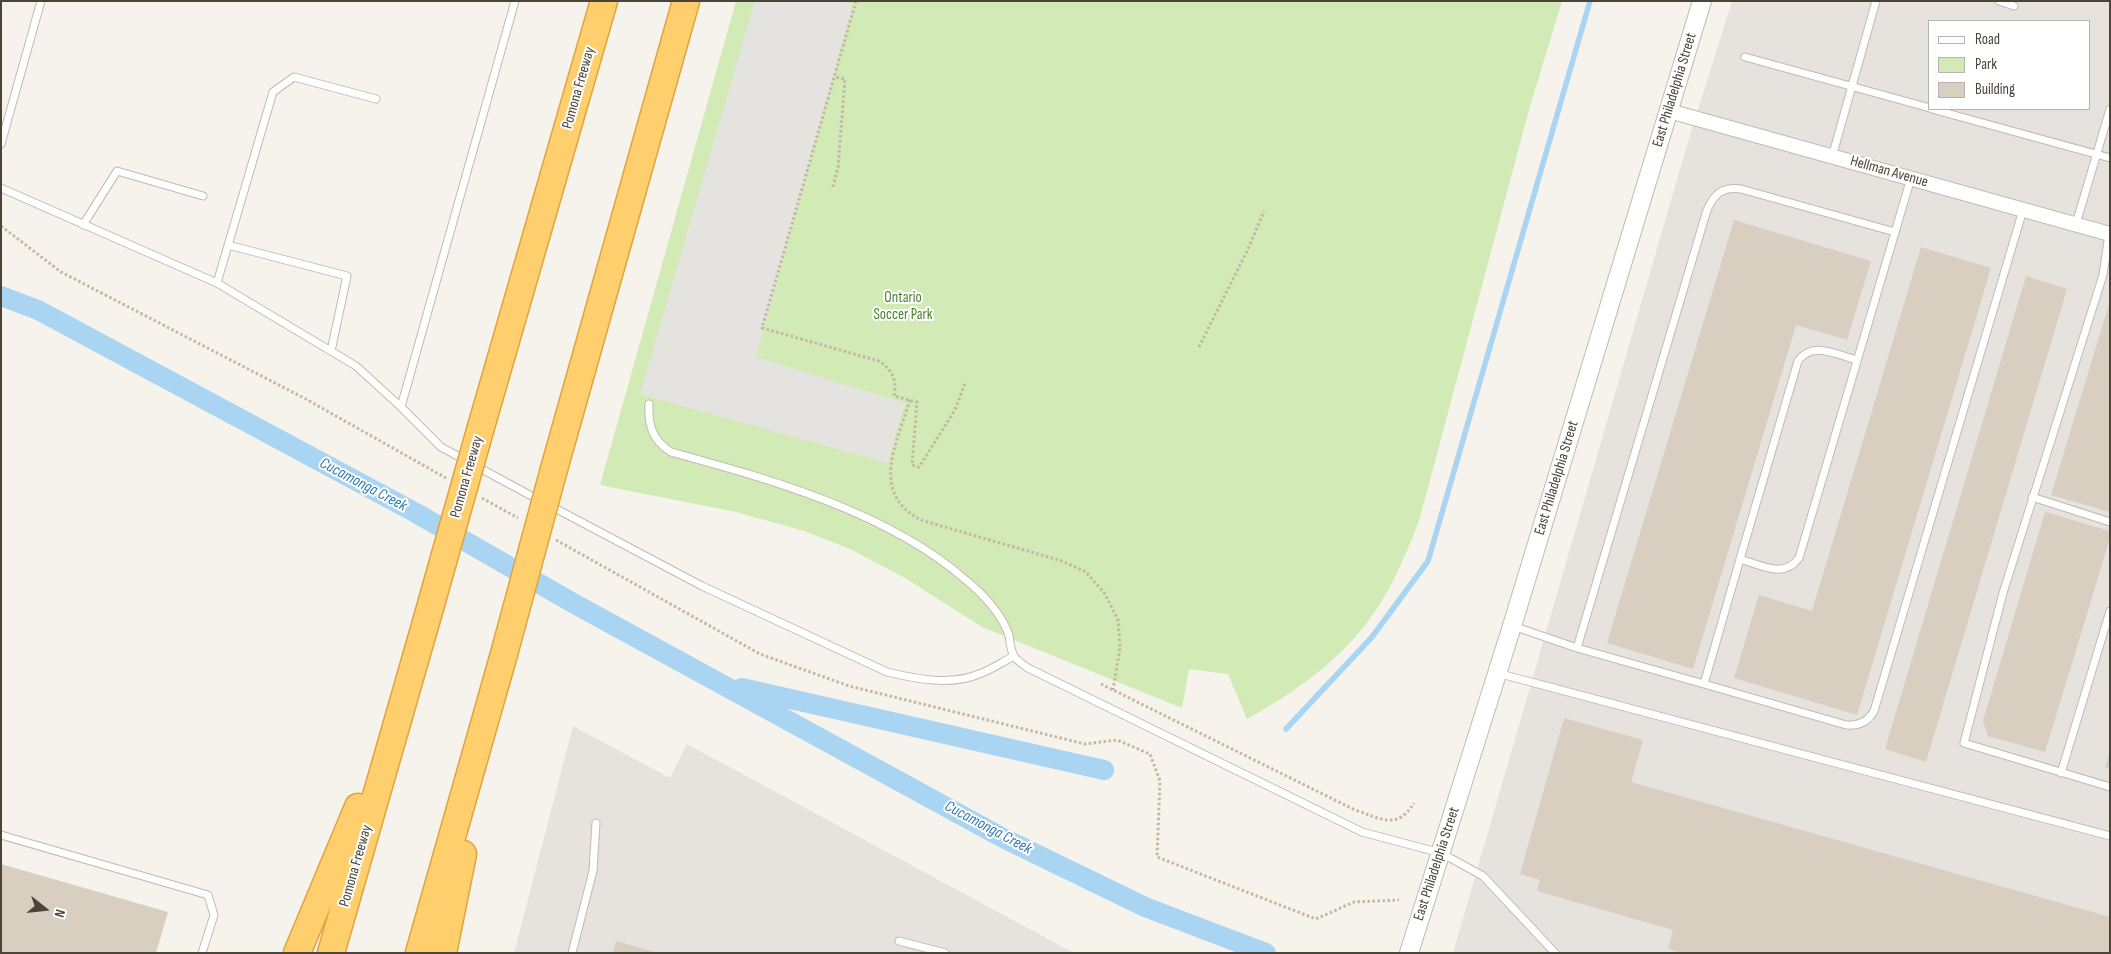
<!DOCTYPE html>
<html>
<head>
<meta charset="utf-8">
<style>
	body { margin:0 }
	#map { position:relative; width:2111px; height:954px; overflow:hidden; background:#f6f3ec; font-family:"Sofia Sans Condensed",sans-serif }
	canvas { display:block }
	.frame { position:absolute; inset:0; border:2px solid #4b4439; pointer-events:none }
	.legend { position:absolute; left:1928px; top:20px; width:162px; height:90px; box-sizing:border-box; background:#fff; border:1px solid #b7b4b0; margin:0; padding:6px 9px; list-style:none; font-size:15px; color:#4b4439 }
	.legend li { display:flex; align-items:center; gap:10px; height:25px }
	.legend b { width:25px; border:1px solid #b7b4b0 }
	.north { position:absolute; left:20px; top:884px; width:50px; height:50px; -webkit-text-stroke:4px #fff; paint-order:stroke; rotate:106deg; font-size:14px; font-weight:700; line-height:20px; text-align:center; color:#4b4439 }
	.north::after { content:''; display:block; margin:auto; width:18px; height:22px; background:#4b4439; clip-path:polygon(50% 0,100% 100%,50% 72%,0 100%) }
</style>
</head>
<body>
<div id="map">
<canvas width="2111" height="954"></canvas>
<div class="frame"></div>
<ul class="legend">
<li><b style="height:6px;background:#fff"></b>Road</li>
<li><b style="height:14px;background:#d2eab5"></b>Park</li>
<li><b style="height:14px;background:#d8cfc1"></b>Building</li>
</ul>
<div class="north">N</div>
</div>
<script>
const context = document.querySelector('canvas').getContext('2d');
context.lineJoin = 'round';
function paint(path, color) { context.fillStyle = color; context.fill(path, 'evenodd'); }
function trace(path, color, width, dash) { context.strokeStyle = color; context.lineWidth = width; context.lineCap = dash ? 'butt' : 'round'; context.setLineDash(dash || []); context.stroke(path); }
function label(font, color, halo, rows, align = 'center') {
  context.font = font + ' "Sofia Sans Condensed",sans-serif'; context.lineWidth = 4; context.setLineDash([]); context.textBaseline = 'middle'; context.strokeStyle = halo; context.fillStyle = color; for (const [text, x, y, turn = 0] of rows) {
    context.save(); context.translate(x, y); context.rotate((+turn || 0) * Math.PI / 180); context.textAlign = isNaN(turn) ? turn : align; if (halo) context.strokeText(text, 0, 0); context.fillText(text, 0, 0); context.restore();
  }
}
paint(new Path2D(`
	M1732 1H2110V953H1453L1687 145ZM1930 21H2090V109H1930Z
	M573 726 670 778 687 744 1074 953H514Z`), '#e6e2dd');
paint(new Path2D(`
	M736 1H1562L1529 110 1419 521C1407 551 1395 582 1376 610 1344 658 1297 691 1247 719L1228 674 1189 669 1182 708 982 627 905 578 850 549 804 531 736 512 600 485Z`), '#d2eab5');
paint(new Path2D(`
	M755 1H844L853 5 756 357 905 403 888 463 640 394Z`), '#e5e3e0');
trace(new Path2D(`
	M1286 729 1372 637 1428 561 1590 1`), '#a9d4f2', 5.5);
trace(new Path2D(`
	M1 296 38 310 416 513 573 603 1003 838 1145 907 1266 953
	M742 688 1104 770`), '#a9d4f2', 20);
paint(new Path2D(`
	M1734 220 1871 261 1847 340 1796 325 1693 669 1607 643Z
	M1921 247 1991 268 1857 715 1734 678 1759 595 1812 611Z
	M2026 276 2067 289 1926 762 1885 749Z
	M2110 301V512L2051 495Z
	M2045 512 2110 531V538L2045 752 1988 736 1983 721Z
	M1564 718 1643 740 1631 782 2110 917V953H1682L1668 949 1673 930 1537 891 1540 880 1520 874Z
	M2110 752V768L2105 767Z
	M1 864 168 912 156 953H1Z
	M616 941 655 952V953H613Z`), '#d8cfc1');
const service = new Path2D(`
	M1999 1 2014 6
	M1745 57 1930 108
	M376 99 294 77 273 92 217 283 356 366 401 407
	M1932 109 2110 158
	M1 144 41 1
	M1832 157 1876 1
	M1 188 217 283
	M2076 224 2110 109
	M83 225 117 171 203 196
	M2109 234 2103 275 2003 593 1964 743 2110 787
	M228 245 347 276 331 351
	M649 404C648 425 652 440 671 452 769 479 889 512 967 581 984 595 998 610 1007 630 1011 638 1009 648 1014 656 1016 660 1024 665 1028 668L1362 832 1441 853 1483 876 1555 953
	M467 461 441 447 401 407 515 1
	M476 466 539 500
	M2032 497 2110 522
	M549 505 702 586 887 672C916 679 951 686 979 674 991 670 1002 662 1014 656
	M1740 559 1798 361C1813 340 1836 355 1857 360
	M1513 626 1577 648 1704 684 1740 559C1760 565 1784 579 1799 558L1911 178
	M1577 648 1707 210C1714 194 1723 186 1741 189L1895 232
	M1497 673 2110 836
	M1704 684 1846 725C1859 726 1868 722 1874 711L2023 210
	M2061 773 2110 611
	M1 835 208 895 214 915 202 953
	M899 941 945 953
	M572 953 593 871 596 823`);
const minor = new Path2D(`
	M1669 111 2110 234`);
const tertiary = new Path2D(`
	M1409 953 1512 626 1702 1`);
const motorway = new Path2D(`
	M481 427 604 1
	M554 469 686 1
	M297 953 358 807
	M331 953 428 615
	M419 953 504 654
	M443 953 463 854`);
trace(service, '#c2bbae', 9);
trace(minor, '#c2bbae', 16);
trace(tertiary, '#c2bbae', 20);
trace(motorway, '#e0a43c', 29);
trace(new Path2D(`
	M856 1 762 328 879 361C893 370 897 381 894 396L917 402 912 465 919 467 955 410 965 383
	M833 187 838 167 845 79 835 77
	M1 226 61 272 304 398 446 478
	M1199 347 1249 247 1264 211
	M910 400C897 443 869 493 921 520L1062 561 1086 572 1105 594 1118 620 1120 648 1113 690
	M482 498 518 518
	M556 540 760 654 849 686 1085 744 1117 740 1150 754 1160 781 1157 857 1316 919 1354 902 1399 900
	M1101 684 1355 810C1380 818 1397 831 1414 803`), '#c4b79f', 3, [2.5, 2.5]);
trace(service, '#fff', 7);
trace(minor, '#fff', 14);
trace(tertiary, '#fff', 18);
trace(motorway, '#ffcf6e', 26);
const motorwayBridge = new Path2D(`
	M428 615 481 427
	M504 654 554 469`);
trace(motorwayBridge, '#e0a43c', 29, []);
trace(motorwayBridge, '#ffcf6e', 26);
label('15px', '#4b4439', '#fff', [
	["Pomona Freeway",579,88,-74],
	["East Philadelphia Street",1675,90,-73],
	["Hellman Avenue",1889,172,16],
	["Pomona Freeway",467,477,-74],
	["East Philadelphia Street",1557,478,-73],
	["East Philadelphia Street",1437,864,-72],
	["Pomona Freeway",356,866,-74]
]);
label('15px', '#4a7f2a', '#fff', [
	["Ontario",903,298],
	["Soccer Park",903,315]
]);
label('italic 16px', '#2e7ab2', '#fff', [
	["Cucamonga Creek",363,485,28],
	["Cucamonga Creek",988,828,28]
]);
</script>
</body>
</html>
